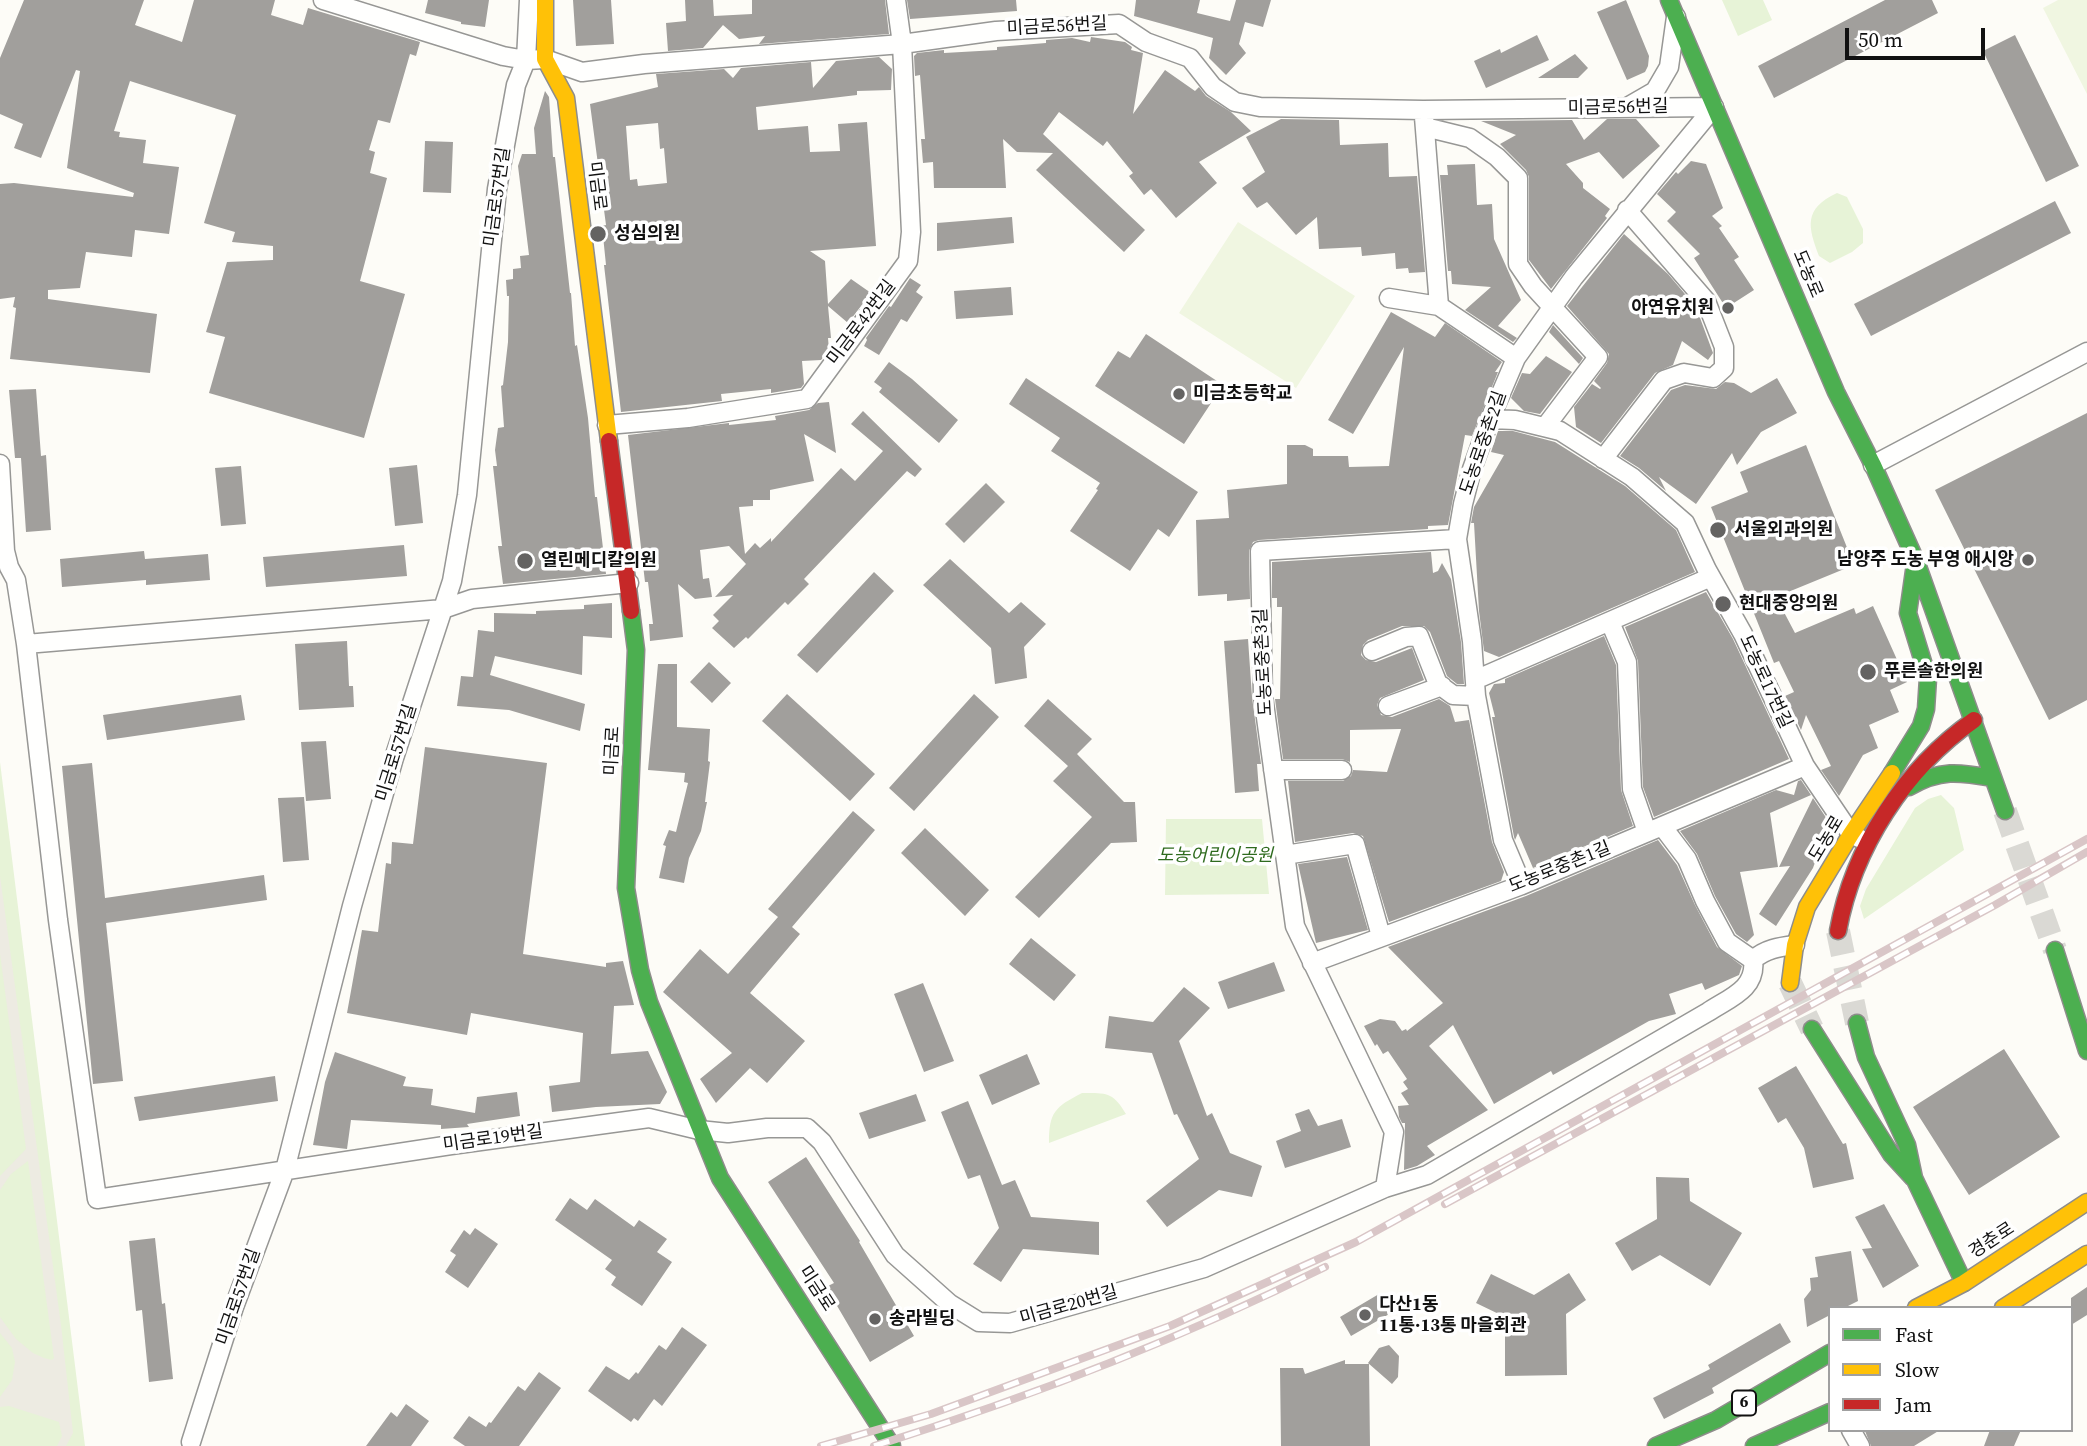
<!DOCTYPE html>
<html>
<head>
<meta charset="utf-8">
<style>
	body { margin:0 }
	#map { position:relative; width:2087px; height:1446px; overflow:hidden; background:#fdfcf7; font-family:"Source Serif 4",serif }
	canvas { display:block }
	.legend { position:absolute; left:1828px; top:1306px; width:245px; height:126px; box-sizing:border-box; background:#fff; border:2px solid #a0a0a0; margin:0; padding:9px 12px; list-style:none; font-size:21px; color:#111 }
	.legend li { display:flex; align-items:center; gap:14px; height:35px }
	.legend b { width:35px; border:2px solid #a0a0a0 }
	.scale { position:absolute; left:1845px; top:28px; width:140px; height:32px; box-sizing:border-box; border:4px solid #111; border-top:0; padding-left:9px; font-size:21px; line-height:24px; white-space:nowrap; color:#111; -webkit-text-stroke:5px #fff; paint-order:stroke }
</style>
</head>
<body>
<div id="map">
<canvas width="2087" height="1446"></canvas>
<ul class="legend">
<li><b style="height:9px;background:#4caf50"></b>Fast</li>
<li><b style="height:9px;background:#ffc107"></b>Slow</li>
<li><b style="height:9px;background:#c62828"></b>Jam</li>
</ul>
<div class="scale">50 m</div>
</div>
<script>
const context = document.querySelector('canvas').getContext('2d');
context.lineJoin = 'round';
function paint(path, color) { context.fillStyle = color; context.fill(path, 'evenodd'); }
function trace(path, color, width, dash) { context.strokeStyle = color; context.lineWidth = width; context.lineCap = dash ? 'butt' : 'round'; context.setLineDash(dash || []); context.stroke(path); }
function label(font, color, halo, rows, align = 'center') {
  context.font = font + ' "Source Serif 4","Noto Sans KR",serif'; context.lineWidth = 7; context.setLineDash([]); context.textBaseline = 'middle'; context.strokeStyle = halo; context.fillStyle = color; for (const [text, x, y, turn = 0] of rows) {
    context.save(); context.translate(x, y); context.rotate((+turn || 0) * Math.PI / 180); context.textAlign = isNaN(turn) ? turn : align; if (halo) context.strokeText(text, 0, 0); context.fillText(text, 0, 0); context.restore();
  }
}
paint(new Path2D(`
	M1722 0H1763L1772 20 1738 36Z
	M1837 193 1847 197 1863 229V243L1852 252 1830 263 1819 256C1808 227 1803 209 1837 193Z
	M0 762 85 1446H0Z
	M1941 795 1954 808 1964 850 1864 919 1860 906 1866 889 1915 808 1928 799Z
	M1166 819H1262L1269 894 1165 895Z
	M1082 1093C1107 1093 1113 1092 1126 1114L1049 1143C1049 1112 1055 1107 1082 1093Z`), '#e7f3d7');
paint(new Path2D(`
	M2058 0H2087V94L2043 8Z
	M1238 222 1355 296 1296 388 1179 313Z`), '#f0f6e1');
paint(new Path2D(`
	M0 876 61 1325 73 1433 66 1446H57L62 1436 59 1422 9 1406 0 1407V1397L12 1380 15 1362 12 1348 0 1333V1317L16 1339 33 1353 44 1358 52 1360 54 1358 28 1161 11 1174 0 1190V1176L26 1149 0 954Z`), '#edebe2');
paint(new Path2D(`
	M24 0H144L135 25 182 42 194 0H275L271 15 303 25 308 8 420 42 416 56 410 54 390 123 378 120 369 150 375 152 370 173 387 178 360 281 405 294 364 438 209 393 225 337 206 332 227 262 273 260V246L232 242 235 232 204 223 236 115 130 81 114 131 120 132 119 137 146 140 143 163 179 167 169 234 135 230 132 257 86 252 80 288 48 290V299L157 314 150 373 10 359 16 308 13 307 15 297 0 299V184L14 183 133 197 134 193 67 168 80 71 76 70 41 158 14 148 23 124 0 114V58Z
	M428 0H489L485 27 461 24V22L425 13Z
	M573 0H611L614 44 576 46Z
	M685 0H713L714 16 752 14V0H885L889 34 759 44 765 36 739 39 723 25 703 48 668 51 666 23 686 21Z
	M907 0H1016L1017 11 910 19Z
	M1136 0H1200L1197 13 1230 21 1236 0H1271L1263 27 1245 22 1239 44 1246 53 1226 75 1209 58 1213 38 1134 16Z
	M1626 0 1649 56 1648 66 1645 72 1627 80 1597 12Z
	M1885 0H1932L1938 13 1774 98 1758 66Z
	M1537 35 1549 60 1486 88 1474 61 1500 49 1501 53Z
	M2015 35 2079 166 2046 182 1983 51Z
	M1091 37 1125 42 1132 47 1131 50 1143 53 1133 114 1165 70 1195 91 1199 87 1206 96 1231 112 1251 131 1199 162 1217 183 1176 218 1151 189 1144 195 1129 176 1133 173 1107 141 1103 146 1059 112 1043 134 1145 230 1124 252 1036 170 1053 153 1017 152 1003 139 1006 188H934L933 162 923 163 921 139H925L920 75 915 76 914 56 917 53 944 50V53L997 50V47L1046 43V40L1072 38 1090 42Z
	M1575 54 1588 68 1578 78H1538Z
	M879 57 892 69 891 90 857 91V95L756 107 758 130 808 126 810 152 840 151 838 124 867 122 876 246 810 251 825 261 828 304 851 279 871 293 848 323 828 306 831 338H828L829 350 821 360 802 361 804 384 801 388 771 393V389L721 394 722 401 621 412 604 265H606L602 226 606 225 590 104 658 87 656 74 724 69 733 78 741 68 811 62 813 88 836 61ZM658 123 660 149 664 148 667 183 638 186 637 179 630 180 626 126Z
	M545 91 549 97 553 157H555L570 293H571L575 346 577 345 588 418 595 497H597L606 574 503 584 498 546H502L493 466H497L495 450 498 428 504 427 501 386 503 385 508 342 509 296H507L506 280 513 279V269L521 268 520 256 529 255 518 166 522 154H536L534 128Z
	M1281 119 1339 120 1340 145 1388 143 1389 177 1417 176 1425 272 1409 273 1408 268 1396 269 1395 253 1362 256 1361 247 1319 249 1317 217 1296 235 1267 202 1257 208 1242 188 1265 172 1246 137Z
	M1607 119H1636L1660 146 1623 179 1599 152 1566 164 1583 183V188L1610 209 1605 216 1607 218 1551 289 1529 260V177L1526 170 1500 144 1516 135 1481 121 1572 120 1584 140Z
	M425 141 453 142 451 193 423 192Z
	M1691 161 1706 164 1723 208 1712 216 1722 226 1719 228 1739 257 1734 260 1754 290 1726 308 1694 258 1700 254 1667 221 1676 212 1657 194 1676 172 1678 174Z
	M1475 164 1477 205 1492 204 1494 239 1521 300 1498 326 1517 338 1513 342 1465 310 1491 287 1452 284 1451 271H1448L1440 175H1448L1447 165Z
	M2055 201 2071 233 1871 336 1854 304Z
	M1012 217 1014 243 937 251V223Z
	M1624 234 1668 274 1696 307 1713 353 1708 360 1682 341 1673 365 1655 373 1601 443 1576 427 1574 407 1592 384 1600 389 1601 388 1594 381 1607 363 1609 354 1567 306Z
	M910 278 921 285 916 292 923 297 907 322 901 319 879 355 864 346 867 340 866 338 889 306 891 307Z
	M1011 287 1013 315 956 319 954 291Z
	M1391 312 1435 337 1445 323 1502 362 1495 372H1498L1472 436 1465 435 1448 525 1428 526V529L1259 540 1253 542 1249 551 1250 599 1227 601V594L1198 596 1196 520 1229 518 1227 490 1287 484V445H1305L1313 449V456H1348L1349 467 1389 466 1404 347 1353 434 1328 420Z
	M1553 325 1583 358 1579 364 1549 332Z
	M1146 334 1223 385 1184 444 1095 386 1118 351 1130 358Z
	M1546 356 1572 372 1540 414 1524 411 1511 398 1522 373 1530 374Z
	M889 362 912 379 958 420 939 443 879 392 882 388 874 382Z
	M1026 378 1198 492 1169 537 1158 529 1130 571 1070 531 1098 490 1096 489 1100 483 1051 451 1060 438 1009 404Z
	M1777 378 1797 413 1761 432 1737 465 1732 453 1696 504 1659 477 1666 491 1639 468 1620 456 1671 390 1685 385 1716 389 1725 382 1734 383 1751 393Z
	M36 389 41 456 46 455 51 530 26 532 21 458H15L9 390Z
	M829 402 836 453 804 434 814 481 770 490V500H753V506L739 507 745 554 755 543 760 548 771 538V542L841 468 855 481 883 451 851 424 863 411 922 469 915 477 907 471 804 579 809 584 788 605 785 602 748 639 746 637 734 648 712 628 719 621 713 615 733 595 715 597 746 564 729 546 700 550 703 579 709 578 712 597 695 599 678 584 683 637 650 641 649 624H653L648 582H645L628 435 729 423V425L776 420 775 416 809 410 818 403Z
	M2087 413V700L2049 720 1935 490Z
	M1498 431H1513L1555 442 1625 486 1676 530 1695 572 1499 657 1484 651 1479 611 1474 523H1471L1474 507 1504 455 1491 452Z
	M1806 445 1854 565 1776 597 1795 633 1854 608 1856 614 1873 606 1907 682 1890 690 1899 712 1869 725 1878 748 1863 755 1839 796 1821 770 1831 766 1806 715 1801 730 1785 696 1794 692 1779 661 1774 663 1711 507 1748 492 1740 472Z
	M417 465 423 523 395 526 389 468Z
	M241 466 246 524 221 526 215 468Z
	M986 483 1005 502 964 543 945 524Z
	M404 545 407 576 266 587 263 557Z
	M144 551 145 559 208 554 210 580 146 585V580L62 587 60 559Z
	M1431 552 1433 573 1438 571 1442 563 1451 579 1461 642 1464 684H1457L1447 676 1430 632 1424 626H1402L1368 640 1363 645 1361 655 1366 660 1376 662 1412 648 1424 680 1380 698 1377 705 1381 715 1392 717 1439 699 1450 706 1455 722 1469 720 1492 842 1504 872 1501 881 1389 922 1363 836 1353 833 1295 842 1288 781H1343L1351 776 1353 770 1387 772 1401 729 1350 730V762L1342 759H1283L1275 699H1280L1282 607H1277V598H1272V562Z
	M950 559 1009 613 1021 602 1046 624 1024 647 1027 678 995 684 991 648 923 585Z
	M874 572 894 591 817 673 797 655Z
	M1706 592 1733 639 1789 759 1654 817 1643 787 1638 661 1625 627Z
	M612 603V638L583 636 582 675 495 656 490 675 585 704 580 731 509 710 457 706 461 676 473 677 478 630 494 632V613L536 614V611L584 609V605Z
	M1604 636 1616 665 1621 790 1633 826 1533 868 1518 833 1515 840 1514 837 1492 717H1495L1489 693 1494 684 1505 683V679Z
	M1248 639 1252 697 1261 764H1257L1259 791 1235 793 1224 641Z
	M347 641 349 686H353L354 707 299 710 295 644Z
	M709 662 731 683 712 703 690 682Z
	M658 664H677V727L710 729 708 761 710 762 705 802H707L701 831 689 858 684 883 659 878 666 846 663 845 669 830 676 832 688 783 684 782 685 773 648 770Z
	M787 694 875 774 850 801 762 721Z
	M974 694 999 717 914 811 889 788Z
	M241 695 245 720 107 740 103 715Z
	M1048 699 1092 739 1077 754 1124 802H1135L1137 842 1111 843 1039 918 1015 897 1092 817 1053 781 1068 766 1024 726Z
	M326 741 331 799 306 801 301 742Z
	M425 747 547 763 523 954 606 967V963L623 961 634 1005 614 1006 611 1054 648 1051 667 1092 660 1104 596 1107 552 1112 549 1086 580 1082 583 1033 471 1013 467 1035 347 1013 362 930 378 932 386 863 391 864 392 842 413 844Z
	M92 763 105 898 264 875 267 900 106 923 123 1081 93 1084 62 766Z
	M1801 780 1811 795 1770 813 1778 867 1740 872 1754 935 1747 942 1736 934 1715 896 1697 854 1680 831 1776 790 1794 795 1798 781Z
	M304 797 309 860 283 862 278 798Z
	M1813 798 1827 819 1822 827 1827 829 1813 868 1776 926 1759 914 1790 866 1779 867Z
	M853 811 875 830 792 927 800 934 750 993 805 1041 767 1083 750 1068 716 1103 700 1079 732 1053 663 992 700 949 728 974 778 917 768 909Z
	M925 828 989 890 965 916 901 853Z
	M1658 840 1677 865 1695 905 1717 947 1742 966 1739 975 1705 990 1702 983 1669 994 1676 1014 1649 1021 1553 1075 1551 1071 1494 1104 1453 1025 1429 1046 1488 1110 1427 1146 1435 1155 1417 1166 1404 1170 1405 1123H1402L1399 1117 1398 1106 1409 1105 1401 1093 1408 1089 1403 1082 1407 1079 1388 1051 1383 1054 1377 1044 1375 1046 1364 1026 1380 1019 1395 1021 1402 1031 1406 1029 1407 1031 1443 1003 1388 947 1526 896Z
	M1347 857 1368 930 1316 943 1298 864Z
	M1031 938 1076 975 1054 1001 1009 964Z
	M1274 962 1285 991 1228 1009 1218 982Z
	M923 983 954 1061 924 1072 894 994Z
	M1184 987 1210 1008 1179 1041 1207 1116 1212 1113 1230 1153 1262 1166 1252 1197 1219 1190 1167 1227 1146 1201 1199 1159 1177 1114 1174 1115 1152 1053 1105 1048 1109 1016 1153 1022Z
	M2004 1049 2060 1137 1969 1195 1913 1107Z
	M335 1052 406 1077 403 1086 433 1089 431 1105 475 1113 477 1097 517 1092 520 1116 467 1124 469 1127 441 1129V1125L351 1120 347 1149 313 1145 325 1082Z
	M1027 1054 1040 1084 992 1105 979 1075Z
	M1796 1066 1843 1144 1846 1143 1854 1179 1813 1188 1804 1148 1786 1118 1778 1123 1758 1088Z
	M275 1076 278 1101 139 1121 134 1097Z
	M916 1094 926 1121 869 1139 859 1113Z
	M968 1101 1002 1185 1015 1180 1031 1217 1099 1222V1255L1023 1249 1001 1282 973 1264 999 1228 980 1175 968 1179 941 1112Z
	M1309 1109 1318 1126 1342 1119 1351 1147 1285 1168 1276 1141 1301 1131 1295 1114Z
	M806 1157 860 1241 859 1242 914 1336 870 1362 826 1287 834 1283 768 1182Z
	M1656 1177 1689 1178 1690 1201 1742 1233 1710 1286 1660 1255 1632 1271 1615 1243 1657 1219Z
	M570 1198 587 1210 595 1199 634 1227 639 1220 667 1239 657 1252 672 1262 642 1306 611 1285 616 1277 605 1269 612 1260 555 1220Z
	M1884 1204 1919 1266 1883 1288 1862 1249 1872 1248 1855 1217Z
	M475 1228 498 1244 468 1288 445 1272 456 1255 450 1251 464 1230 470 1235Z
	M155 1238 162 1304 165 1303 173 1379 149 1382 142 1310 136 1311 129 1241Z
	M1851 1251 1858 1301 1844 1308H1830V1315L1807 1327 1804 1299 1811 1290 1810 1278 1818 1277 1815 1257Z
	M1569 1273 1586 1300 1566 1314 1567 1375 1505 1376V1317L1476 1303 1491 1274 1534 1295Z
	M2087 1287V1315L2071 1325V1298Z
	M1379 1294 1391 1313 1351 1336 1340 1317Z
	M1780 1323 1791 1342 1712 1388 1714 1393 1664 1419 1653 1398 1710 1369 1708 1365Z
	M682 1327 707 1345 662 1406 654 1399 638 1421 634 1418 631 1422 588 1391 606 1366 629 1380 636 1372 638 1374 659 1345 666 1350Z
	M1389 1345 1399 1356 1398 1377 1392 1384 1368 1363 1379 1348Z
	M1345 1360V1364H1369L1370 1446H1281L1280 1368H1303L1305 1374Z
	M539 1372 561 1388 519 1446H465L453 1438 469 1416 486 1427 489 1422 491 1423 518 1386 525 1391Z
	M406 1404 429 1421 411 1446H366L391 1412 397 1417Z
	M1867 1430H1940L1914 1446H1871L1865 1431Z
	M1990 1430H2021L2014 1446H1984Z`), '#a19f9c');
trace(new Path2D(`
	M2005 811 2055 950
	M1838 931 1857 1023
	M1790 983 1812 1029`), '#dad9d4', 24, [24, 12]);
const street = new Path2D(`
	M323 0 503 56 526 60 545 59 582 72 644 64 902 44 996 31 1119 24 1146 42 1190 58 1213 87 1235 102 1260 107 1423 110 1714 107
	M1629 106 1655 91 1669 67 1676 17
	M1424 117 1439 306
	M1425 127 1470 138 1497 157 1518 178V264L1533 286 1598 357 1545 427
	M1389 298 1439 306 1516 358
	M1490 419 1515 420 1560 431 1632 477 1685 523 1707 570 1743 634 1805 766 1851 834 1859 838
	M607 425 688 418 807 399 908 261 911 232 902 44 896 0
	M1603 459 1664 380 1684 373 1713 378 1724 368V347L1706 301 1627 210
	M0 464 5 551 9 567 16 580 26 644
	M1873 465 2087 352
	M629 583 472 599 443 609 26 644 58 920 97 1199 451 1145 649 1118 699 1130 728 1133 767 1128H807L822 1142 895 1255 950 1304 979 1322 1010 1323 1204 1268 1385 1188 1427 1175 1708 1012C1729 998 1757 989 1753 960L1727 942 1705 901 1687 859 1662 826
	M1610 622 1627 662 1632 789 1647 832
	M1372 651 1406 637 1419 636 1438 684 1453 695 1476 696
	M1475 680 1711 577
	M1388 706 1442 686
	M1273 770H1342
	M1285 855 1355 844 1381 936
	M1522 885 1503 840 1476 696 1472 641 1457 539 1463 504 1472 469 1490 419 1516 358 1574 277 1714 107
	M1753 960C1765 949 1779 947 1795 945
	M1312 963 1522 885 1805 766
	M1385 1188 1394 1132 1295 926 1263 696 1260 551 1457 539
	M1851 1430 1860 1446
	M191 1442 234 1307 285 1170 352 906 394 758 452 581 467 495 497 189 516 85 526 60 529 0`);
const fast = new Path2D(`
	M1669 0 1836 392 1873 465 1916 561 2005 811
	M631 611 636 650 626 888 640 970 649 1002 720 1178 892 1446
	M1892 773 1921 726 1926 709 1928 678 1908 613 1915 564
	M1909 787C1940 769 1959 772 1993 778
	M2055 950 2087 1051
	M1857 1023 1866 1057 1907 1145 1914 1178 1964 1283
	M1812 1029 1891 1154 1913 1178
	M1656 1446 1716 1420 1830 1353
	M1754 1446 1830 1412`);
const slow = new Path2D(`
	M545 0V59L566 98 609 441
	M1790 983 1795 945 1807 907 1851 834 1892 773
	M1916 1308 1964 1283 2087 1202
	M2003 1308 2087 1254`);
const jam = new Path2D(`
	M609 441 631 611
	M1838 931C1853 848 1905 768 1974 720`);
trace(street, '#979795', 21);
trace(fast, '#8e8d8b', 19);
trace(slow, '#8e8d8b', 19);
trace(jam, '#8e8d8b', 19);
trace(street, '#fffffe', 18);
trace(fast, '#4caf50', 16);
trace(slow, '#ffc107', 16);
trace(jam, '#c62828', 16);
const rail = new Path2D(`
	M1445 1204 1995 905 2087 852
	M821 1446 931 1414 1170 1326 1356 1242 2087 839
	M874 1446C1028 1398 1180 1339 1325 1267`);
trace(rail, '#d9c6c7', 8);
trace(rail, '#fff', 5, [16]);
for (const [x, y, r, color] of [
	[598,234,9,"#646362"],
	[1728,308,7,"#646362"],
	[1179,394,7,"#646362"],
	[1718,530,9,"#646362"],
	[2028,560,7,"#646362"],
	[525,561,9,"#646362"],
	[1723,604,9,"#646362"],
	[1868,672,9,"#646362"],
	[1365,1315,7,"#646362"],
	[875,1319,7,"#646362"]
]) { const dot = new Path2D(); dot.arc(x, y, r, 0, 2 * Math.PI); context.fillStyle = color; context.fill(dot); trace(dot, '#fff', 2.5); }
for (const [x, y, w] of [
	[1744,1403,24]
]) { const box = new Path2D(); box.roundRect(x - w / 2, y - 12.5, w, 25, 5); context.fillStyle = '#fff'; context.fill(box); trace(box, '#111', 2); }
label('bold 16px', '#111', null, [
	["6",1744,1403]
]);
label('18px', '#111', '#fff', [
	["미금로56번길",1057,27,-3],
	["미금로56번길",1618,108,-1],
	["미금로",596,186,83],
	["미금로57번길",498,197,-82],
	["도농로",1807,274,67],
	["미금로42번길",862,323,-53],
	["도농로중촌2길",1484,443,-71],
	["도농로중촌3길",1264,662,-93],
	["도농로17번길",1765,682,65],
	["미금로",613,751,-87],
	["미금로57번길",397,753,-73],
	["도농로",1827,839,-59],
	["도농로중촌1길",1560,868,-22],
	["미금로19번길",493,1139,-8],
	["경춘로",1992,1241,-33],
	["미금로",816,1289,57],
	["미금로57번길",239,1297,-71],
	["미금로20번길",1069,1306,-16]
]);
label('bold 18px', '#111', '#fff', [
	["성심의원",614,234],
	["아연유치원",1714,308,"right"],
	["미금초등학교",1193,394],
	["서울외과의원",1734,530],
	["남양주 도농 부영 애시앙",2014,560,"right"],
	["열린메디칼의원",541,561],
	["현대중앙의원",1739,604],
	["푸른솔한의원",1884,672],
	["다산1동",1379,1305],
	["11통·13통 마을회관",1379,1326],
	["송라빌딩",889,1319]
], 'left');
label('italic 18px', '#2f6b1f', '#fff', [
	["도농어린이공원",1215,856]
]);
</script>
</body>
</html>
